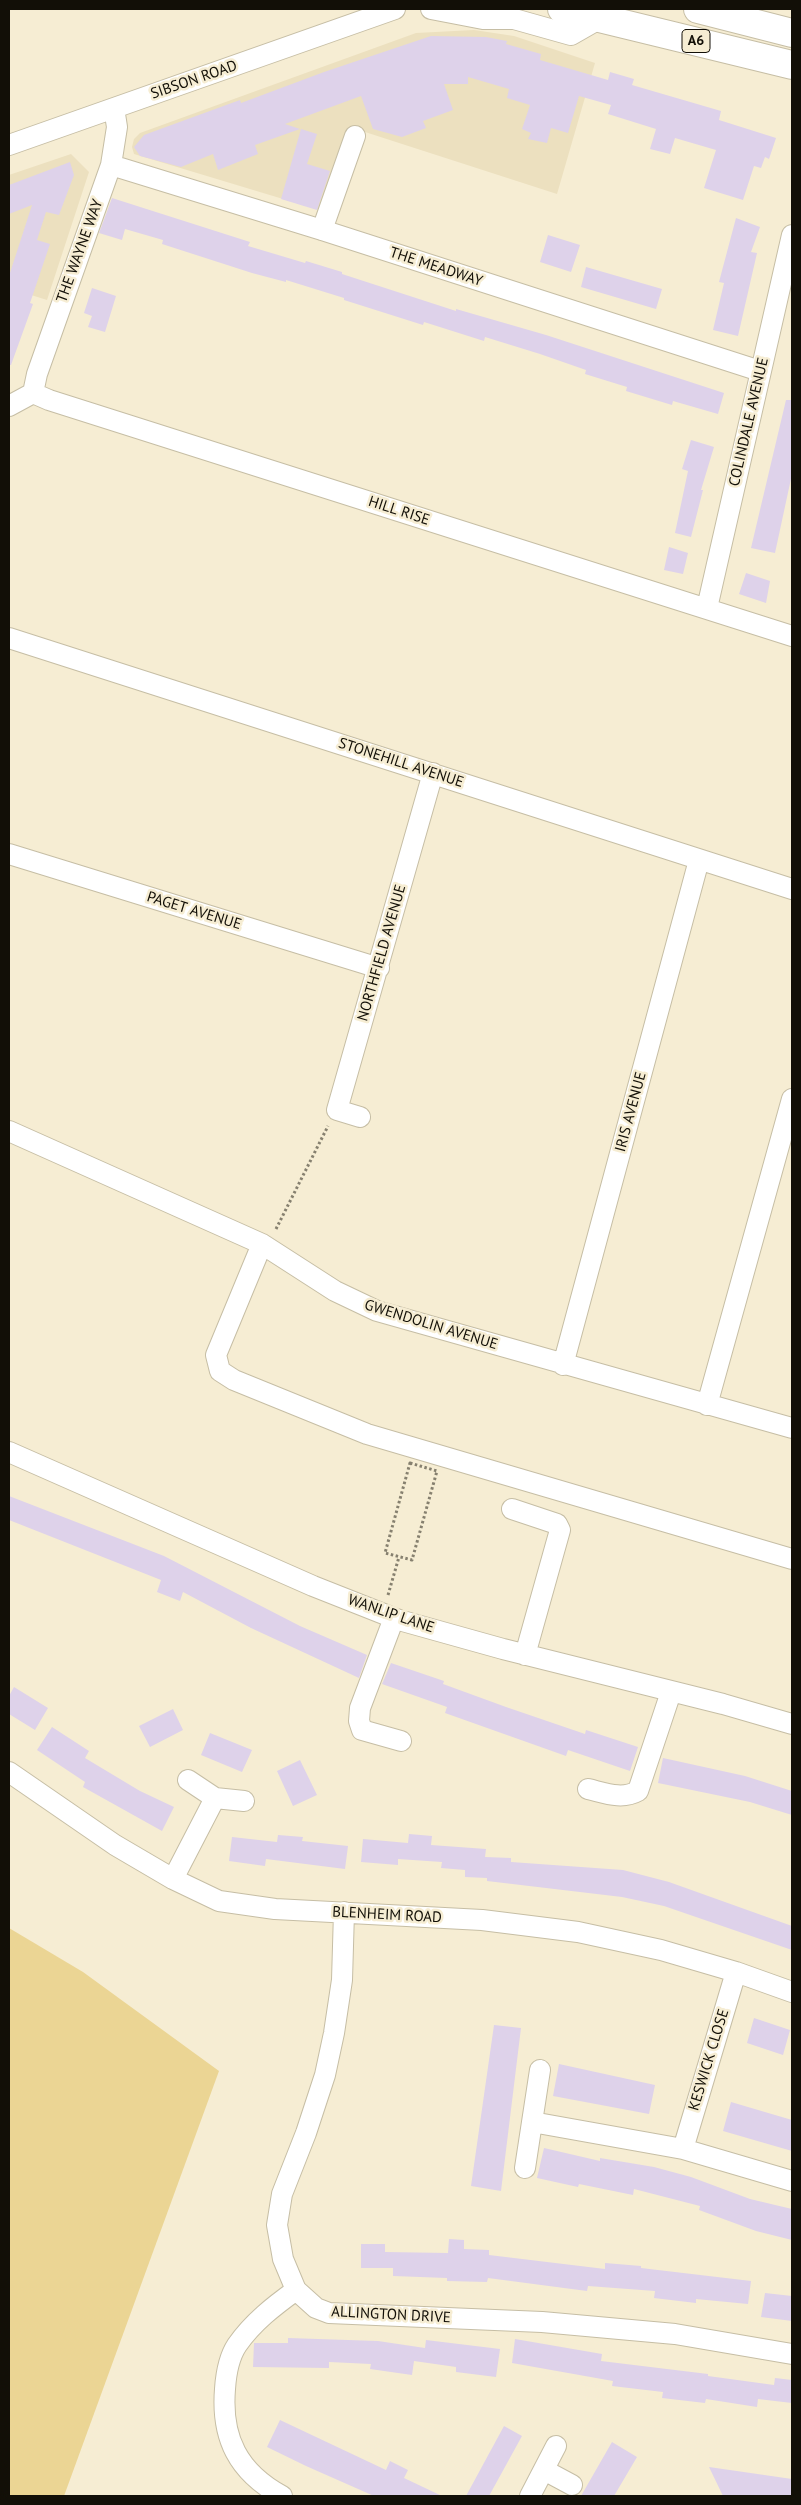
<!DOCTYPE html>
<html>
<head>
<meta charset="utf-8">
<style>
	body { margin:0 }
	#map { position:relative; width:801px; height:2505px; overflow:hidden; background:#f6edd3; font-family:"PT Sans",sans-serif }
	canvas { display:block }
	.frame { position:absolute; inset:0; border:10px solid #120f07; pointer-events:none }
</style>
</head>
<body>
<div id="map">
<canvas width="801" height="2505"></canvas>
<div class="frame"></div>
</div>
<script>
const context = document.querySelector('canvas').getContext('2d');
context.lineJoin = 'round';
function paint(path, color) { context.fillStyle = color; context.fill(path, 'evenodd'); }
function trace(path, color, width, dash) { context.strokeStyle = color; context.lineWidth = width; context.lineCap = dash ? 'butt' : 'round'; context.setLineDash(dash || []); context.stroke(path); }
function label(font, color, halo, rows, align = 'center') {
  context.font = font + ' "PT Sans",sans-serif'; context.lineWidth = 5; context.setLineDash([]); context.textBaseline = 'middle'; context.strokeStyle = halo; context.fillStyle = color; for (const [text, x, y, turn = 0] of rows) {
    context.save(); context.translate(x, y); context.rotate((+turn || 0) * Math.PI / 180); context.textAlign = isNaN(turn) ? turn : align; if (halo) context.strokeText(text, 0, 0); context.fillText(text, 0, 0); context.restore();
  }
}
paint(new Path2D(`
	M474 30 514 36 595 63 557 194 365 132 336 215 134 154 132 147 134 139 140 133 416 33Z
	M71 154 89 172 47 300 9 288V175Z`), '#ece0bf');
paint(new Path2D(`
	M9 1928 83 1972 219 2071 64 2496H9Z`), '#ebd594');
paint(new Path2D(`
	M431 36 486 37 507 41 506 44 541 54 540 60 608 80 610 72 634 79 632 85 721 111 719 120 776 138 769 159 765 157 761 168 754 166 743 200 704 188 716 150 675 138 670 154 650 149 656 129 608 114 611 105 579 96 568 133 551 128 547 143 528 139 531 133 522 129 530 105 507 98 509 89 468 77V84H444L453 110 423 121 426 128 402 137 373 129 361 96 285 124 300 129 255 145 258 154 218 170 213 154 181 167 140 156 134 147 144 135 240 100 241 103 324 72Z
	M301 129 317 134 307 164 330 171 317 210 281 199Z
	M70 162 74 175 59 215 46 212 37 240 50 244 30 303 33 304 11 365H9V276L32 205 9 214V185Z
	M112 198 250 242 248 246 305 263 306 261 342 272V274L456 311V309L546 335 724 393 718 414 673 401 672 405 626 391 627 387 585 374 586 370 540 354 485 337 484 341 424 322 423 325 344 300V298L286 280V282L252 273 162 244 163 240 125 229 122 240 99 233Z
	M736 218 760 227 751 252 757 253 738 336 713 330 724 283 719 282Z
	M548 235 580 245 571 272 540 262Z
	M586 267 662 289 656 309 581 287Z
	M92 288 116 296 105 332 88 327 92 316 84 313Z
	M786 400H792V474L775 553 751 548Z
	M691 440 714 447 701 490H703L691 537 675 533 688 471 682 469Z
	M669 547 688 553 683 574 664 570Z
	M746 573 770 581 766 603 739 594Z
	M9 1496 164 1556 300 1626 367 1655 359 1678 251 1628 183 1592 180 1601 157 1592 161 1580 9 1520Z
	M391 1663 444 1681 443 1684 506 1707 585 1734 586 1730 638 1747 630 1771 568 1750 566 1756 445 1713 447 1707 382 1684Z
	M14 1687 48 1708 35 1730 9 1714V1696Z
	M173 1709 183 1730 150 1747 139 1726Z
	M52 1727 89 1751 85 1758 140 1791 174 1807 162 1831 83 1787 85 1782 37 1750Z
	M210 1733 252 1750 242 1772 201 1755Z
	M663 1758 745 1776 792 1791V1815L750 1802 658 1783Z
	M300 1760 317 1795 293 1806 277 1771Z
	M409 1834 432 1836 431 1845 486 1849 485 1857 511 1858V1862L623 1870 669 1882 792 1926V1950L664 1906 622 1897 487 1881V1878L465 1877V1870L441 1868 442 1862 398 1859V1865L361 1862 363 1839 408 1843Z
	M278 1835 303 1837 302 1841 348 1846 345 1869 266 1859 265 1866 229 1861 232 1837 277 1842Z
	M754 2018 790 2030 783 2055 747 2043Z
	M494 2025 521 2028 501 2191 471 2186Z
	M559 2064 655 2085 649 2114 553 2096Z
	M731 2102 792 2120V2151L723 2131Z
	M544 2148 600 2161V2158L654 2167 691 2177 750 2199 792 2209V2240L756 2231 699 2210 700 2206 634 2189 633 2195 579 2184 578 2187 537 2178Z
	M449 2239 464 2240V2249L489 2250V2255L605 2269V2263L641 2266V2268L751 2281 748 2304 696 2299V2303L654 2298 655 2291 588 2286 587 2291 488 2278 487 2282 447 2281V2278L393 2276V2268H361V2244H385V2252L448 2253Z
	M765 2293 792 2296V2321L761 2317Z
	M288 2338 378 2341 425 2348 426 2340 500 2349 496 2377 456 2372V2367L414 2361 412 2375 370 2369 371 2364 329 2362V2368L253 2367 254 2343H288Z
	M515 2339 602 2354 601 2361 708 2374V2376L774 2385 775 2378 792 2380V2403L758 2399 757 2407 706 2399 705 2403 662 2398 663 2392 612 2386 613 2381 512 2363Z
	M280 2420 386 2470 390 2461 408 2470 404 2478 442 2496H374L306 2466 267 2447Z
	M504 2426 522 2436 489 2496H466Z
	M612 2442 637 2457 614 2496H581Z
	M709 2467 792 2479V2496H723Z`), '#ded2ea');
const minor = new Path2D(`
	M431 9 483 19H514L571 35 599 19 594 14
	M9 145 395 9
	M111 165 322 230 760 371
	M322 230 355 136
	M33 393 37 374 111 165 117 127 114 108
	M9 406 33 393 49 400 792 636
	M707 608 792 235
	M9 638 792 889
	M9 854 379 968
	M360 1117 337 1110 433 773
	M9 1131 262 1244 335 1291 377 1311 792 1428
	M262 1244 216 1355 220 1371 234 1380 367 1434 792 1559
	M563 1365 699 860
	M707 1405 792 1099
	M9 1452 313 1586 399 1620 503 1649 723 1704 792 1724
	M512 1509 557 1524 560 1530 525 1655
	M394 1618 360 1708 359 1721 362 1730 401 1741
	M9 1772 115 1845 173 1879 219 1901 275 1909 482 1920 578 1932 661 1950 736 1972 792 1992
	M188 1780 215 1798
	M588 1789C605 1793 622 1800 638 1791L671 1692
	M173 1879 215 1798 244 1801
	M344 1912 342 1980 334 2033 325 2075 306 2133 282 2194 277 2225 283 2259 296 2290 316 2308 329 2313 542 2322 675 2334 792 2354
	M736 1972 683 2149 792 2181
	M532 2122 683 2149
	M525 2168 540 2070
	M544 2470 572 2485
	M282 2496C238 2472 221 2438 225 2389 226 2374 229 2357 237 2345 253 2322 274 2306 296 2290
	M530 2496 556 2446`);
const highway = new Path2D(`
	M562 9 792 65
	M698 9 792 33`);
trace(minor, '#c6bea5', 22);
trace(highway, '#c6bea5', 30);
trace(new Path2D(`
	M276 1229 328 1126
	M410 1463 437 1471 412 1560 385 1553Z
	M388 1595 399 1557`), '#86806f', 3, [2.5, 2.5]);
trace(minor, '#fff', 20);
trace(highway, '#fff', 28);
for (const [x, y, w] of [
	[696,41,28]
]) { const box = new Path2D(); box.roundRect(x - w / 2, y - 11.5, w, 23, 4); context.fillStyle = '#f6edd3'; context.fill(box); trace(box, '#120f07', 1); }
label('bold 14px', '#120f07', null, [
	["A6",696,41]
]);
label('15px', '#120f07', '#f6edd3', [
	["SIBSON ROAD",194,80,-19],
	["THE WAYNE WAY",80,251,-70],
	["THE MEADWAY",436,267,18],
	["COLINDALE AVENUE",749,422,-77],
	["HILL RISE",399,511,18],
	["STONEHILL AVENUE",401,763,18],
	["PAGET AVENUE",194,911,17],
	["NORTHFIELD AVENUE",382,953,-74],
	["IRIS AVENUE",631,1112,-75],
	["GWENDOLIN AVENUE",431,1325,17],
	["WANLIP LANE",391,1614,19],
	["BLENHEIM ROAD",387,1915,3],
	["KESWICK CLOSE",709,2060,-73],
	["ALLINGTON DRIVE",391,2315,3]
]);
</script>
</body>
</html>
